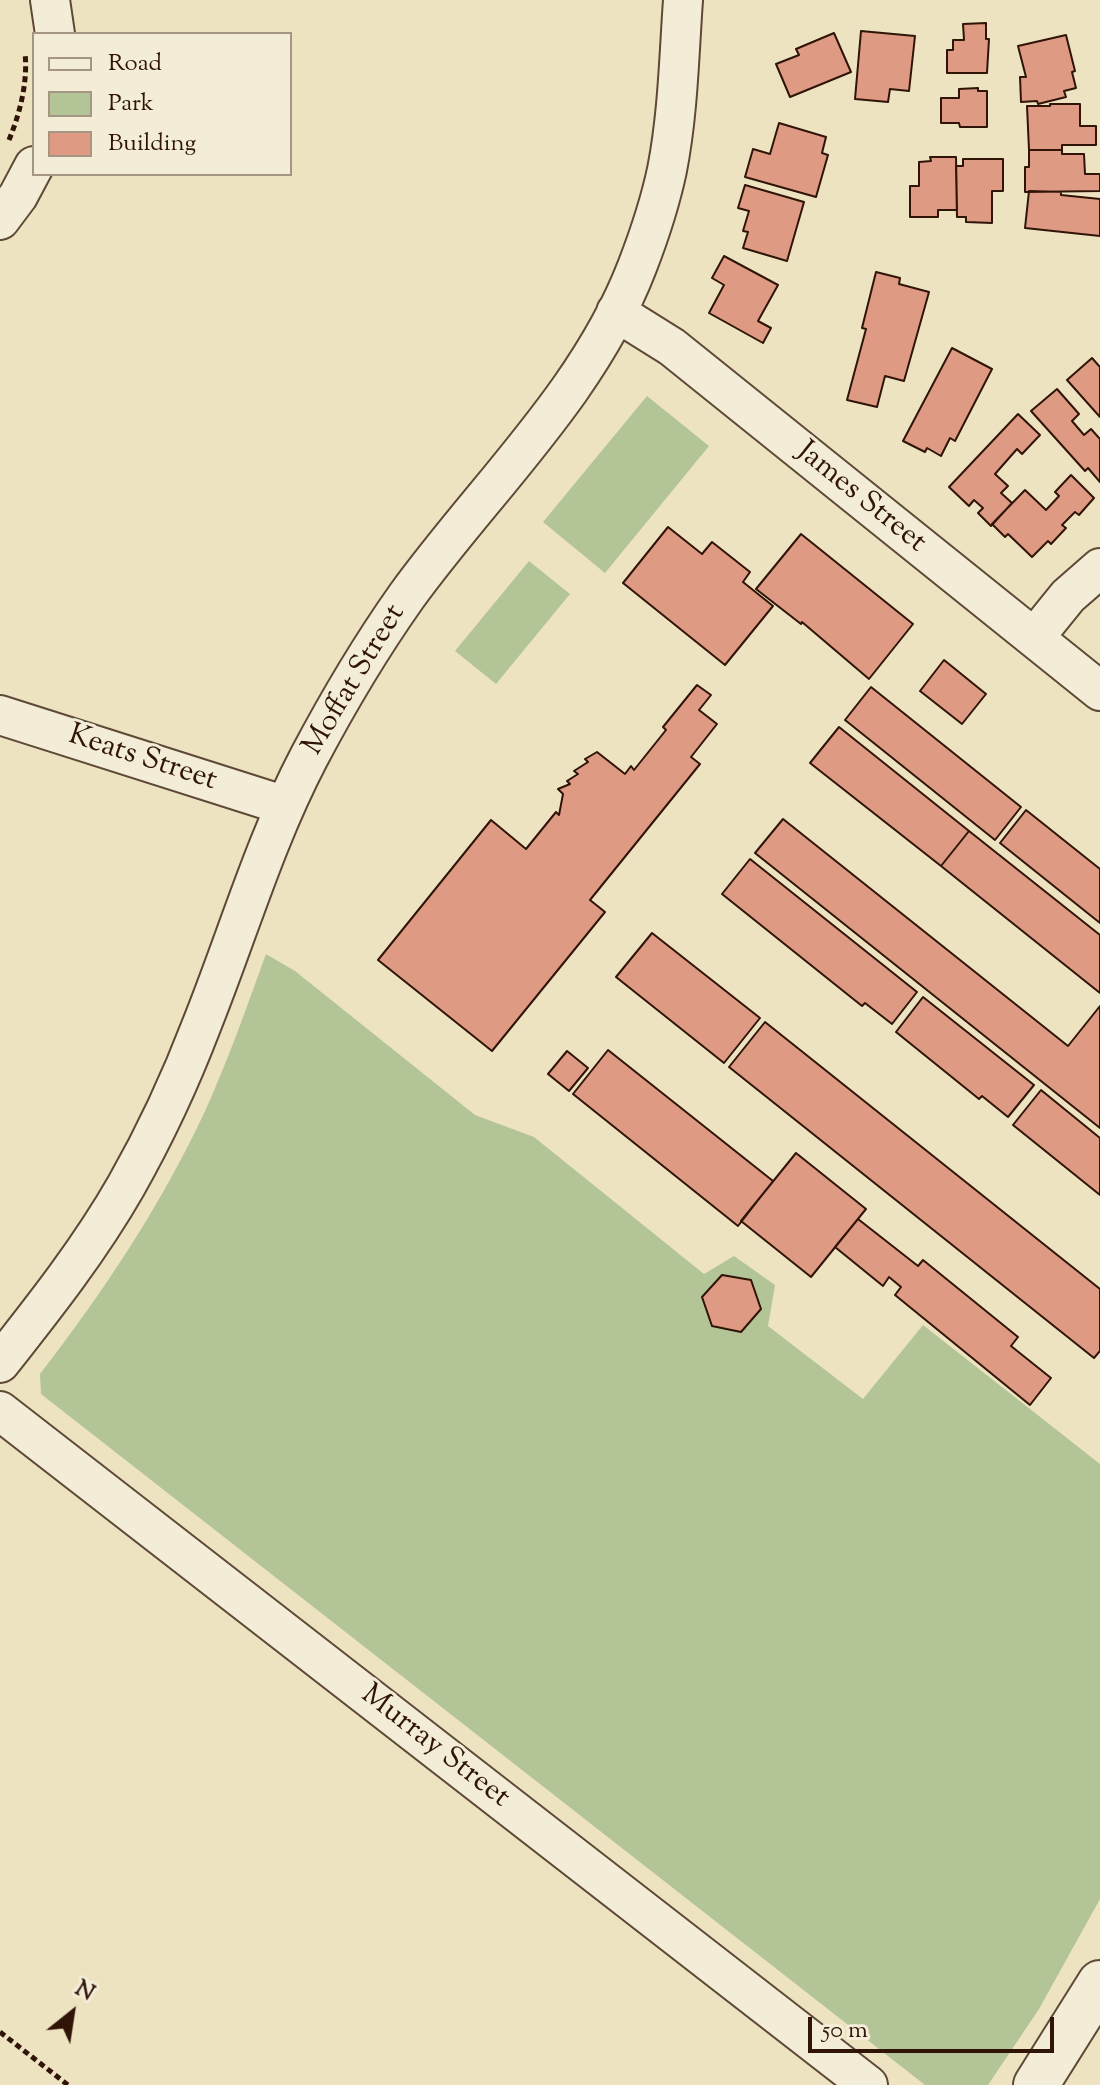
<!DOCTYPE html>
<html>
<head>
<meta charset="utf-8">
<style>
	body { margin:0 }
	#map { position:relative; width:1100px; height:2085px; overflow:hidden; background:#ede3c1; font-family:"Sorts Mill Goudy",serif }
	canvas { display:block }
	.legend { position:absolute; left:32px; top:32px; width:260px; height:144px; box-sizing:border-box; background:#f3edd7; border:2px solid #a59684; margin:0; padding:10px 14px; list-style:none; font-size:24px; color:#2f1407 }
	.legend li { display:flex; align-items:center; gap:16px; height:40px }
	.legend b { width:40px; border:2px solid #a59684 }
	.north { position:absolute; left:32px; top:1973px; width:80px; height:80px; -webkit-text-stroke:6px #f3edd7; paint-order:stroke; rotate:30deg; font-size:22px; font-weight:700; line-height:32px; text-align:center; color:#2f1407 }
	.north::after { content:''; display:block; margin:auto; width:28px; height:36px; background:#2f1407; clip-path:polygon(50% 0,100% 100%,50% 72%,0 100%) }
	.scale { position:absolute; left:808px; top:2017px; width:246px; height:36px; box-sizing:border-box; border:4px solid #2f1407; border-top:0; padding-left:10px; font-size:24px; line-height:28px; white-space:nowrap; color:#2f1407; -webkit-text-stroke:6px #f3edd7; paint-order:stroke }
</style>
</head>
<body>
<div id="map">
<canvas width="1100" height="2085"></canvas>
<ul class="legend">
<li><b style="height:10px;background:#f3edd7"></b>Road</li>
<li><b style="height:22px;background:#b3c597"></b>Park</li>
<li><b style="height:22px;background:#de9a83"></b>Building</li>
</ul>
<div class="north">N</div>
<div class="scale">50 m</div>
</div>
<script>
const context = document.querySelector('canvas').getContext('2d');
context.lineJoin = 'round';
function paint(path, color) { context.fillStyle = color; context.fill(path, 'evenodd'); }
function trace(path, color, width, dash) { context.strokeStyle = color; context.lineWidth = width; context.lineCap = dash ? 'butt' : 'round'; context.setLineDash(dash || []); context.stroke(path); }
function label(font, color, halo, rows, align = 'center') {
  context.font = font + ' "Sorts Mill Goudy",serif'; context.lineWidth = 6; context.setLineDash([]); context.textBaseline = 'middle'; context.strokeStyle = halo; context.fillStyle = color; for (const [text, x, y, turn = 0] of rows) {
    context.save(); context.translate(x, y); context.rotate((+turn || 0) * Math.PI / 180); context.textAlign = isNaN(turn) ? turn : align; if (halo) context.strokeText(text, 0, 0); context.fillText(text, 0, 0); context.restore();
  }
}
paint(new Path2D(`
	M647 396 709 446 605 573 543 522Z
	M529 561 570 594 496 684 455 651Z
	M266 954 295 971 475 1115 534 1137 704 1274 734 1256 775 1285 768 1326 863 1399 923 1325 1100 1464V1899L1039 2009 988 2085H925L41 1394 40 1374C104 1291 162 1204 206 1109 229 1058 247 1006 266 954Z`), '#b3c597');
const building = new Path2D(`
	M986 23V39H989L987 73H947V50H953V40H964L963 24Z
	M861 31 915 36 909 91 890 89 888 102 855 99Z
	M834 33 851 72 790 97 776 64 799 55 796 49Z
	M1066 35 1075 71 1072 72 1076 88 1064 91 1066 97 1038 104 1037 101 1021 102 1020 77H1026L1018 46Z
	M978 88V91H987V127H960L959 123H941V98H959V89Z
	M1050 104H1080V126H1096V145H1062V150H1029L1027 106H1050Z
	M779 123 826 137 822 153 828 155 816 197 745 177 753 149 770 154Z
	M1029 150H1062V154H1084L1085 174H1100V191L1025 192V167H1029Z
	M930 157H956L957 210H938V217H910V186H919V162L931 161Z
	M963 159H1003V191H992V223L966 222V217H957L956 166H963Z
	M745 185 804 202 787 261 743 248 748 232 743 231 749 211 738 208Z
	M1029 191 1061 192V195L1100 199V236L1025 228Z
	M724 256 778 285 758 321 771 328 763 343 709 313 724 285 712 278Z
	M876 272 900 278 899 284 929 292 904 381 885 376 877 407 847 400 866 329 862 328Z
	M952 348 992 369 955 441 950 438 941 456 927 448 925 452 903 441Z
	M1092 358 1100 367V417L1067 380Z
	M1057 389 1079 414 1072 421 1084 435 1091 429 1100 439V482L1088 468 1085 471 1031 411Z
	M1018 414 1040 435 1022 454 1017 449 995 474 1008 486 1001 493 1012 503 991 526 978 513 983 508 974 500 969 506 949 487Z
	M1071 475 1094 498 1079 515 1075 512 1062 525 1066 528 1051 544 1048 541 1032 557 1008 534 1005 537 992 524 1025 490 1046 510 1059 496 1055 492Z
	M668 527 702 554 712 542 750 572 743 582 773 606 725 665 623 583Z
	M801 534 913 624 869 679 802 622 801 624 756 589Z
	M944 660 986 694 962 724 920 691Z
	M697 685 711 695 699 710 717 724 691 757 700 764 590 900 605 912 492 1051 378 960 491 820 526 849 556 812 559 815 563 794 558 789 570 784 567 781 578 774 574 771 588 762 585 759 597 752 625 774 631 766 634 770 666 730 663 727Z
	M871 687 1021 807 995 840 845 720Z
	M839 727 969 831 941 866 810 763Z
	M1026 810 1100 869V923L1000 843Z
	M783 819 1068 1046 1100 1006V1128L755 853Z
	M969 831 1100 935V993L941 866Z
	M750 859 917 992 892 1024 865 1003 862 1006 722 894Z
	M652 933 760 1018 724 1063 616 977Z
	M923 997 1034 1085 1008 1117 982 1096 979 1099 896 1032Z
	M765 1022 1100 1289V1351L1094 1358 729 1067Z
	M608 1050 773 1181 738 1226 573 1094Z
	M567 1051 588 1068 569 1091 548 1074Z
	M1041 1090 1100 1138V1195L1013 1125Z
	M796 1153 866 1209 811 1277 741 1221Z
	M858 1219 918 1266 923 1260 1018 1337 1011 1346 1051 1378 1030 1405 895 1295 901 1287 889 1277 883 1286 835 1247Z
	M722 1275 751 1280 761 1309 741 1332 712 1326 702 1297Z`);
paint(building, '#de9a83');
trace(building, '#2f1407', 2);
const minor = new Path2D(`
	M50 0 55 34
	M0 220 18 196 34 166
	M616 312 672 347 1100 691
	M1034 638 1068 596 1100 568
	M0 715 283 805
	M0 1363C45 1306 90 1249 126 1186 155 1135 181 1079 202 1024 238 934 264 843 309 757 338 702 370 648 406 597 484 489 588 394 637 267 649 236 660 203 667 170 678 114 679 57 683 0
	M0 1411 868 2085`);
const tertiary = new Path2D(`
	M1036 2085 1100 1983`);
trace(minor, '#5e4836', 42);
trace(tertiary, '#5e4836', 48);
trace(new Path2D(`
	M9 140C20 113 28 82 25 53
	M0 2032 68 2085`), '#2f1407', 5, [6, 4]);
trace(minor, '#f3edd7', 38);
trace(tertiary, '#f3edd7', 44);
label('30px', '#2f1407', '#f3edd7', [
	["James Street",860,499,39],
	["Moffat Street",356,681,-59],
	["Keats Street",142,760,18],
	["Murray Street",434,1748,38]
]);
</script>
</body>
</html>
